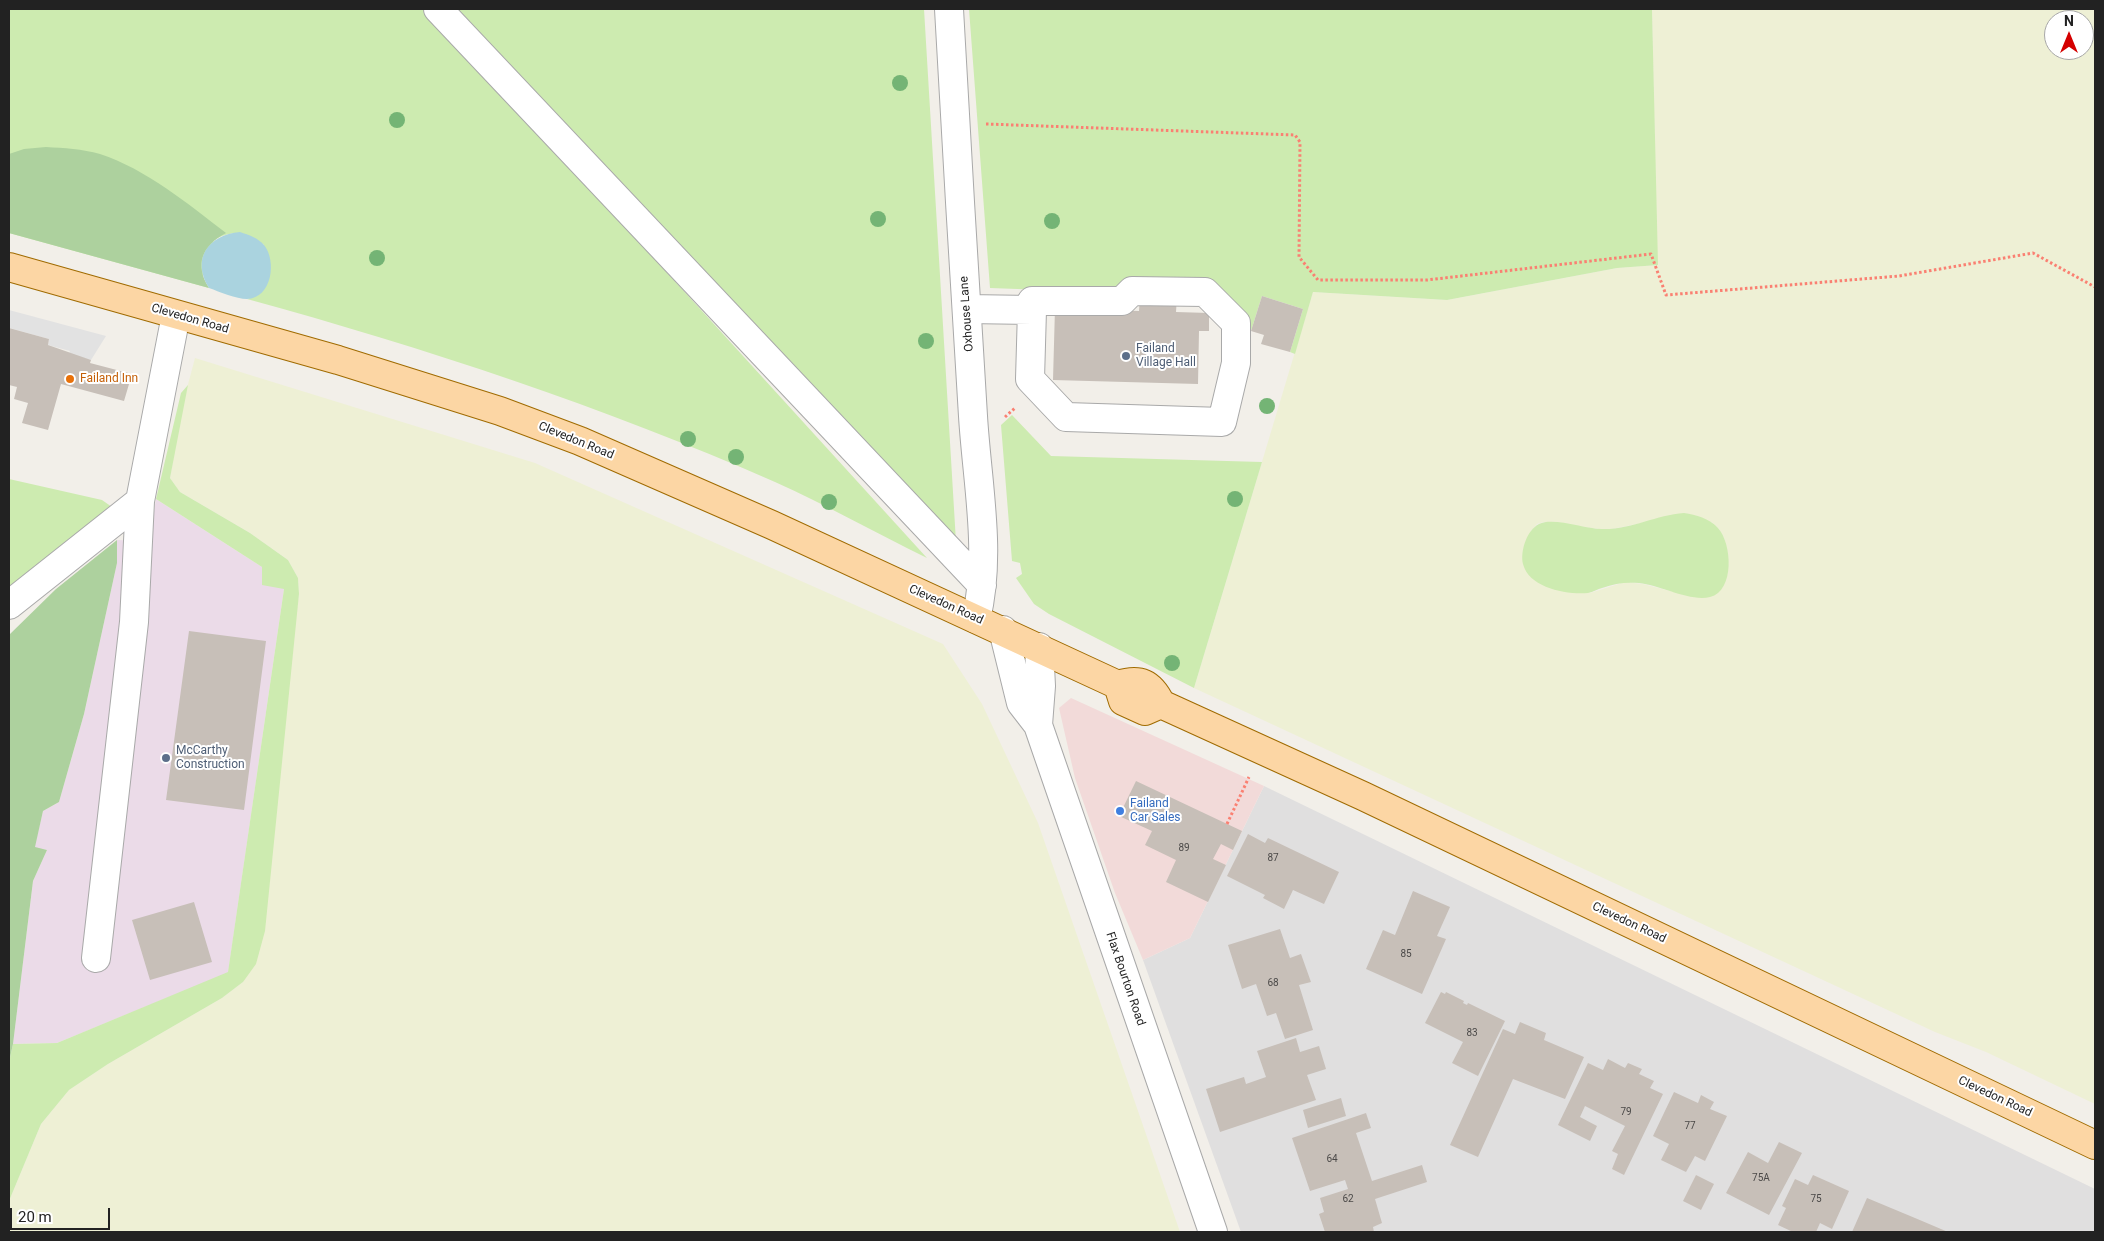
<!DOCTYPE html>
<html>
<head>
<meta charset="utf-8">
<style>
	body { margin:0 }
	#map { position:relative; width:2104px; height:1241px; overflow:hidden; background:#f2efe9; font-family:Roboto,sans-serif }
	canvas { display:block }
	.frame { position:absolute; inset:0; border:10px solid #222; pointer-events:none }
	.north { position:absolute; left:2044px; top:10px; width:50px; height:50px; box-sizing:border-box; background:#fff; border:1px solid #a7a7a7; border-radius:50%; rotate:0deg; font-size:14px; font-weight:700; line-height:20px; text-align:center; color:#222 }
	.north::after { content:''; display:block; margin:auto; width:18px; height:22px; background:#d40000; clip-path:polygon(50% 0,100% 100%,50% 72%,0 100%) }
	.scale { position:absolute; left:10px; top:1208px; width:100px; height:22px; box-sizing:border-box; border:2px solid #222; border-top:0; padding-left:6px; font-size:15px; line-height:18px; white-space:nowrap; color:#222; -webkit-text-stroke:4px #fff; paint-order:stroke }
</style>
</head>
<body>
<div id="map">
<canvas width="2104" height="1241"></canvas>
<div class="frame"></div>
<div class="north">N</div>
<div class="scale">20 m</div>
</div>
<script>
const context = document.querySelector('canvas').getContext('2d');
context.lineJoin = 'round';
function paint(path, color) { context.fillStyle = color; context.fill(path, 'evenodd'); }
function trace(path, color, width, dash) { context.strokeStyle = color; context.lineWidth = width; context.lineCap = dash ? 'butt' : 'round'; context.setLineDash(dash || []); context.stroke(path); }
function label(font, color, halo, rows, align = 'center') {
  context.font = font + ' Roboto,sans-serif'; context.lineWidth = 4; context.setLineDash([]); context.textBaseline = 'middle'; context.strokeStyle = halo; context.fillStyle = color; for (const [text, x, y, turn = 0] of rows) {
    context.save(); context.translate(x, y); context.rotate((+turn || 0) * Math.PI / 180); context.textAlign = isNaN(turn) ? turn : align; if (halo) context.strokeText(text, 0, 0); context.fillText(text, 0, 0); context.restore();
  }
}
paint(new Path2D(`
	M1264 786 2095 1189V1232H1241L1143 960 1190 938Z`), '#e0dfdf');
paint(new Path2D(`
	M1071 698 1264 786 1190 938 1143 960 1115 893 1075 778 1059 708Z`), '#f2dad9');
paint(new Path2D(`
	M156 499 262 567 284 589 228 973 57 1043 13 1044 33 881 47 850 34 848 43 811 59 802 84 714 117 563V540L149 541Z`), '#ebdbe8');
paint(new Path2D(`
	M1652 9H2095V1104L1986 1052 1935 1032 1194 688 1313 292 1447 300 1617 268 1657 265ZM2054 20H2084V50H2054ZM1544 522 1607 530 1647 522H1711L1719 529 1725 540 1686 595 1643 584 1625 582 1590 593 1531 531 1537 524Z
	M195 358 535 463 943 644 982 704 1038 823 1180 1232H9V1201L41 1124 69 1090 108 1064 222 998 243 982 299 594 298 578 288 560 250 533 180 492 170 478 181 411Z`), '#eef0d5');
paint(new Path2D(`
	M9 9H427L927 558C876 533 826 505 775 482 604 407 426 348 247 299L258 295 264 245C247 232 233 229 214 240L202 277 209 288 9 233Z
	M457 9H924L956 542Z
	M969 9H1652L1658 265 1617 268 1447 300 1313 292 1295 354 1290 352 1303 309 1262 296 1251 331 1209 283 1127 280 1107 291 1099 292 990 288Z
	M188 385 170 478 180 492 250 533 288 560 298 578 299 594 265 931 256 964 243 982 222 998 108 1064 69 1090 41 1124 9 1201V1062L13 1044 57 1043 228 972 284 589 262 585V567L156 499 181 393Z
	M1012 415 1051 456 1262 462 1194 688 1049 614 1034 604 1016 578 1022 574 1020 563 1012 561 1001 425Z
	M9 479 102 500 112 507 9 593Z
	M1684 513C1696 515 1709 518 1718 528 1732 543 1735 591 1710 597 1690 602 1660 585 1639 583 1626 582 1615 583 1602 588 1598 589 1593 592 1588 593 1567 595 1529 588 1523 564 1520 551 1527 530 1539 524 1554 517 1584 529 1602 529 1630 530 1656 515 1684 513Z`), '#cdebb0');
paint(new Path2D(`
	M46 147C64 148 82 149 100 154 146 169 188 204 226 233 202 246 194 264 209 288L9 233V154L24 149Z
	M117 540V563L84 714 59 802 43 811 35 847 47 850 33 881 13 1044 9 1062V635L56 589Z`), '#add19e');
paint(new Path2D(`
	M9 310 106 336 91 360 69 354 70 351 48 345 49 339 9 328Z`), '#e2e2e2');
paint(new Path2D(`
	M240 232C249 235 258 238 264 245 277 261 272 298 247 299 236 299 220 292 209 288 191 259 208 235 240 232Z`), '#aad3df');
paint(new Path2D(`
	M1140 296 1177 297 1176 312 1209 313V331H1199L1198 384 1053 380 1055 308 1139 311Z
	M1262 296 1303 309 1290 352 1261 344 1264 335 1251 331Z
	M9 328 49 339 48 345 91 360 90 363 132 374 124 401 61 384 48 430 22 423 28 403 14 399 17 387 9 385Z
	M189 631 266 641 244 810 166 800Z
	M1136 781 1242 831 1233 850 1221 844 1213 859 1226 865 1208 902 1166 882 1176 860 1145 845 1152 831 1119 816Z
	M1248 834 1265 843 1268 838 1339 872 1324 904 1293 890 1284 909 1263 898 1265 895 1227 876Z
	M1413 891 1450 907 1437 936 1446 939 1422 994 1366 969 1383 930 1395 935Z
	M194 902 212 962 150 980 132 920Z
	M1280 929 1290 958 1301 954 1311 982 1299 985 1313 1030 1285 1039 1276 1013 1267 1016 1256 984 1242 989 1228 945Z
	M1441 992 1445 994 1446 992 1464 1001 1463 1003 1467 1005 1468 1003 1505 1021 1478 1076 1452 1063 1463 1042 1425 1023Z
	M1520 1022 1546 1033 1544 1040 1584 1057 1565 1099 1513 1079 1478 1157 1450 1145 1503 1029 1515 1034Z
	M1296 1038 1300 1052 1319 1046 1326 1069 1307 1075 1316 1100 1220 1132 1206 1089 1244 1077 1246 1084 1266 1077 1257 1051Z
	M1608 1059 1625 1068 1628 1063 1642 1069 1639 1074 1654 1081 1650 1088 1663 1094 1624 1175 1612 1169 1618 1154 1612 1151 1625 1126 1585 1106 1580 1117 1597 1126 1590 1141 1558 1125 1588 1063 1603 1070Z
	M1674 1092 1698 1103 1701 1095 1714 1102 1710 1109 1727 1116 1705 1161 1695 1156 1686 1172 1661 1160 1669 1144 1653 1136Z
	M1341 1098 1346 1116 1308 1128 1303 1110Z
	M1366 1113 1371 1128 1356 1133 1372 1181 1422 1165 1427 1182 1375 1199 1382 1223 1373 1227 1374 1232H1325L1319 1214 1324 1212 1320 1198 1348 1189 1345 1180 1310 1191 1292 1138Z
	M1779 1142 1802 1153 1769 1215 1726 1193 1748 1152 1768 1163Z
	M1696 1175 1714 1184 1701 1210 1683 1201Z
	M1813 1175 1849 1191 1832 1229 1820 1223 1816 1232H1793L1778 1225 1786 1208 1782 1206 1795 1179 1808 1185Z
	M1867 1198 1915 1218 1948 1232H1852Z`), '#c7bfb8');
const minor = new Path2D(`
	M438 9 982 585
	M949 9C956 145 965 280 973 416 977 483 992 553 976 619
	M967 309 1032 310 1030 379 1066 417 1222 422 1236 363V323L1205 292 1132 291 1122 301H1032V310
	M9 605 140 501
	M1003 630 1021 703 1038 725 1213 1232
	M1038 725 1041 686 1039 647
	M96 958 134 622 140 501 176 315`);
const major = new Path2D(`
	M9 267 338 360 500 411 580 441 772 525 1118 685C1140 678 1151 683 1161 704L1363 796 2095 1145
	M1118 685 1123 701 1145 711 1161 704`);
trace(minor, '#a9a9a9', 30);
trace(major, '#a06b00', 30);
trace(new Path2D(`
	M986 124 1295 135 1300 142 1299 257 1318 280H1427L1651 254 1666 295 1899 276 2033 253 2095 287
	M1005 417 1015 408
	M1227 824 1249 777`), '#fa8072', 3, [2.5, 2.5]);
trace(minor, '#fff', 28);
trace(major, '#fcd6a4', 28);
context.fillStyle = '#74b475';
for (const [x, y] of [
	[900,83],
	[397,120],
	[878,219],
	[1052,221],
	[377,258],
	[926,341],
	[1267,406],
	[688,439],
	[736,457],
	[1235,499],
	[829,502],
	[1172,663]
]) { context.beginPath(); context.arc(x, y, 8, 0, 2 * Math.PI); context.fill(); }
for (const [x, y, r, color] of [
	[1126,356,5,"#5c6f8a"],
	[70,379,5,"#e8710a"],
	[166,758,5,"#5c6f8a"],
	[1120,811,5,"#3f7fe0"]
]) { const dot = new Path2D(); dot.arc(x, y, r, 0, 2 * Math.PI); context.fillStyle = color; context.fill(dot); trace(dot, '#fff', 2); }
label('10px', '#4b4948', null, [
	["89",1184,848],
	["87",1273,858],
	["85",1406,954],
	["68",1273,983],
	["83",1472,1033],
	["79",1626,1112],
	["77",1690,1126],
	["64",1332,1159],
	["75A",1761,1178],
	["62",1348,1199],
	["75",1816,1199]
]);
label('12px', '#222', '#fff', [
	["Oxhouse Lane",967,314,-94],
	["Clevedon Road",190,319,16],
	["Clevedon Road",576,441,22],
	["Clevedon Road",946,605,24],
	["Clevedon Road",1629,923,25],
	["Flax Bourton Road",1125,979,71],
	["Clevedon Road",1995,1097,25]
]);
label('12px', '#4e5e75', '#fff', [
	["Failand",1136,349],
	["Village Hall",1136,363],
	["McCarthy",176,751],
	["Construction",176,765]
], 'left');
label('12px', '#c56008', '#fff', [
	["Failand Inn",80,379]
], 'left');
label('12px', '#366cbe', '#fff', [
	["Failand",1130,804],
	["Car Sales",1130,818]
], 'left');
</script>
</body>
</html>
